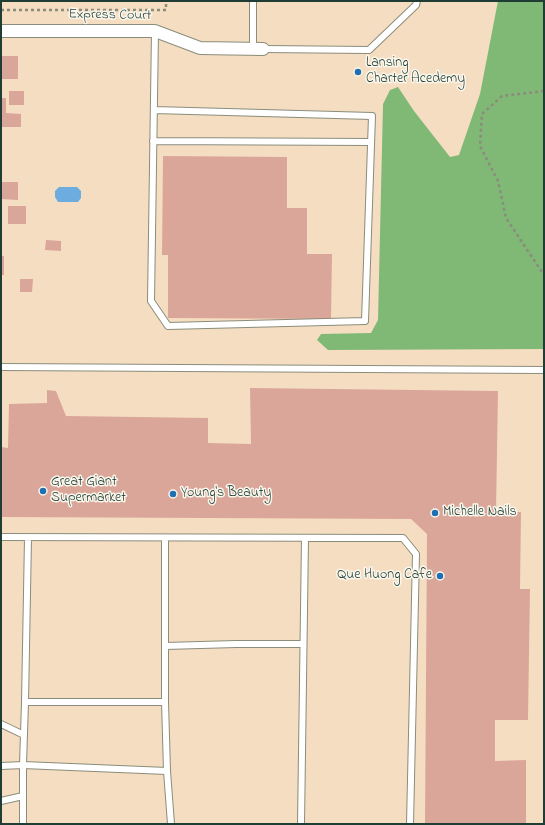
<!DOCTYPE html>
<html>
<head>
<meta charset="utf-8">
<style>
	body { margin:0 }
	#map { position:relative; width:545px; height:825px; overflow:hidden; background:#f5ddc2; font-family:"Indie Flower",sans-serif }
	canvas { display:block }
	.frame { position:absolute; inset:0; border:2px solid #1f3d34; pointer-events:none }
</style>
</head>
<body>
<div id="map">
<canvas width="545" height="825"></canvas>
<div class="frame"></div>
</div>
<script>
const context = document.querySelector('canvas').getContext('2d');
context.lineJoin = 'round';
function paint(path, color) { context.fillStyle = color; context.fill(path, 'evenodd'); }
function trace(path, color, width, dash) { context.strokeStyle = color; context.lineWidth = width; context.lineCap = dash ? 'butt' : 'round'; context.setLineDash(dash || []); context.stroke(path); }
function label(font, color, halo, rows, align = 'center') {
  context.font = font + ' "Indie Flower",sans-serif'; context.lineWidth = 3; context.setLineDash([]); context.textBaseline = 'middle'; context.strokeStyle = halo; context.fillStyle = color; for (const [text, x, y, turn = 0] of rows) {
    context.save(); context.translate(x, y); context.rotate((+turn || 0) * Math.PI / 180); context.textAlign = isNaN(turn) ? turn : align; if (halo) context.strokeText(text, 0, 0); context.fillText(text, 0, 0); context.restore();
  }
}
paint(new Path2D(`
	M498 1H544V349L328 350 317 340 321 334 371 333 378 320 383 104 390 90 398 87 414 111 450 157 459 155 480 94Z`), '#80b876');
paint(new Path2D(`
	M59 187H77L81 191V198L78 202H58L55 197V191Z`), '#6cacdf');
paint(new Path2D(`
	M1 56H18V79H1Z
	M9 91H24V105H9Z
	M1 98H6V113L21 114V127H1Z
	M163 156 287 157V208H307V254H332L331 319 168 318V255H162Z
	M1 182H18V200L1 199Z
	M8 206H26V224H8Z
	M46 240 61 241V251L45 250Z
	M1 256H4V275H1Z
	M20 279H33L32 292H20Z
	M250 388 498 391 496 512H521L520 589H530L528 720H495V761L526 760V824H425L427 534 411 519 1 517V447L8 448 9 404 47 403V390L56 391 66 416 208 418V443L251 444Z`), '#dba69a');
const lane = new Path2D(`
	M253 1V49
	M263 49 369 50 416 5 417 1
	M154 110 372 116 365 321 168 326 151 301 155 31
	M153 141 371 142
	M1 367 544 370
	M1 537 403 538 416 554 410 824
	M165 538V702L167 771
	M165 646 236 644H303
	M25 702 28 538
	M1 724 24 735
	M1 766 23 765 25 702H165
	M1 801 23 796
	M23 824V765L167 771 171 824
	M301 824 305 538`);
const street = new Path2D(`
	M1 31H155L200 48 263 49`);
trace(lane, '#8a8d7b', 8);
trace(street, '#8a8d7b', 14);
trace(new Path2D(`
	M1 10H166V1
	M544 91 502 96 482 114 480 146 498 181 506 218 544 275`), '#8a8d7b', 2.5, [3, 3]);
trace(lane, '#fff', 6);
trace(street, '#fff', 12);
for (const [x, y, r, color] of [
	[358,72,4,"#1f6fb2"],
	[43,491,4,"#1f6fb2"],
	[173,494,4,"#1f6fb2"],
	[435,513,4,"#1f6fb2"],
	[440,576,4,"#1f6fb2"]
]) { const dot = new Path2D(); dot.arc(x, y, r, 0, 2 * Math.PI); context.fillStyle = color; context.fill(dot); trace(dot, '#fbf7ec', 1.5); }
label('14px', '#1f3d34', '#fbf7ec', [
	["Express Court",110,16,1]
]);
label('14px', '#1f3d34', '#fbf7ec', [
	["Lansing",366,64],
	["Charter Acedemy",366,80],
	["Great Giant",51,483],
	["Supermarket",51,499],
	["Young's Beauty",181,494],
	["Michelle Nails",443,513],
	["Que Huong Cafe",432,576,"right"]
], 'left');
</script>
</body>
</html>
